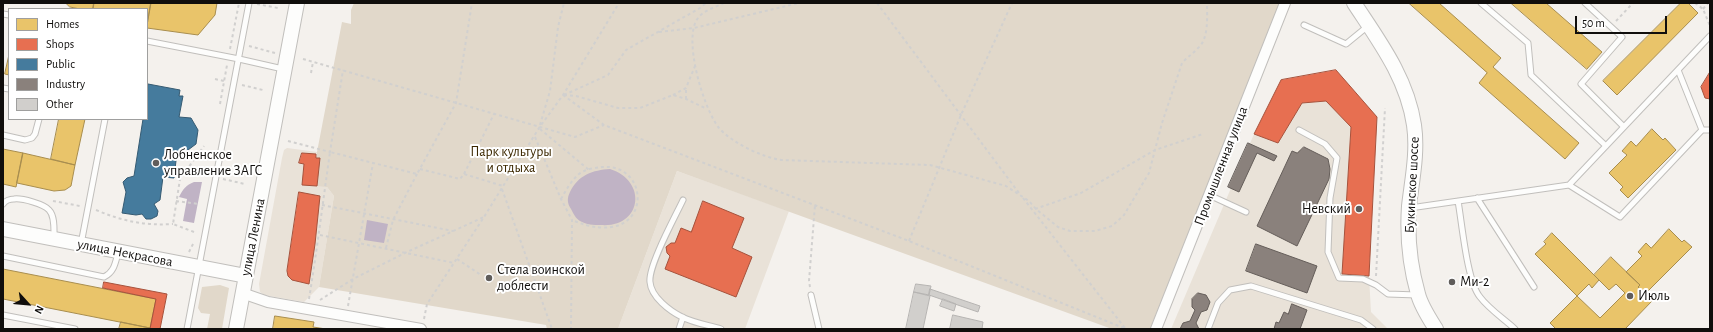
<!DOCTYPE html>
<html>
<head>
<meta charset="utf-8">
<style>
	body { margin:0 }
	#map { position:relative; width:1713px; height:332px; overflow:hidden; background:#f4f1ed; font-family:"Alegreya Sans",sans-serif }
	canvas { display:block }
	.frame { position:absolute; inset:0; border:4px solid #100e0c; pointer-events:none }
	.legend { position:absolute; left:8px; top:8px; width:140px; height:112px; box-sizing:border-box; background:#fff; border:1px solid #9f9f9e; margin:0; padding:5px 7px; list-style:none; font-size:12px; color:#100e0c }
	.legend li { display:flex; align-items:center; gap:8px; height:20px }
	.legend b { width:20px; border:1px solid #9f9f9e }
	.north { position:absolute; left:8px; top:284px; width:40px; height:40px; -webkit-text-stroke:3px #fff; paint-order:stroke; rotate:117deg; font-size:11px; font-weight:700; line-height:16px; text-align:center; color:#100e0c }
	.north::after { content:''; display:block; margin:auto; width:14px; height:18px; background:#100e0c; clip-path:polygon(50% 0,100% 100%,50% 72%,0 100%) }
	.scale { position:absolute; left:1575px; top:16px; width:92px; height:18px; box-sizing:border-box; border:2px solid #100e0c; border-top:0; padding-left:5px; font-size:12px; line-height:14px; white-space:nowrap; color:#100e0c; -webkit-text-stroke:3px #fff; paint-order:stroke }
</style>
</head>
<body>
<div id="map">
<canvas width="1713" height="332"></canvas>
<div class="frame"></div>
<ul class="legend">
<li><b style="height:11px;background:#e9c46a"></b>Homes</li>
<li><b style="height:11px;background:#e76f51"></b>Shops</li>
<li><b style="height:11px;background:#457b9d"></b>Public</li>
<li><b style="height:11px;background:#8a817c"></b>Industry</li>
<li><b style="height:11px;background:#d1cfcc"></b>Other</li>
</ul>
<div class="north">N</div>
<div class="scale">50 m</div>
</div>
<script>
const context = document.querySelector('canvas').getContext('2d');
context.lineJoin = 'round';
function paint(path, color) { context.fillStyle = color; context.fill(path, 'evenodd'); }
function trace(path, color, width, dash) { context.strokeStyle = color; context.lineWidth = width; context.lineCap = dash ? 'butt' : 'round'; context.setLineDash(dash || []); context.stroke(path); }
function label(font, color, halo, rows, align = 'center') {
  context.font = font + ' "Alegreya Sans",sans-serif'; context.lineWidth = 4; context.setLineDash([]); context.textBaseline = 'middle'; context.strokeStyle = halo; context.fillStyle = color; for (const [text, x, y, turn = 0] of rows) {
    context.save(); context.translate(x, y); context.rotate((+turn || 0) * Math.PI / 180); context.textAlign = isNaN(turn) ? turn : align; if (halo) context.strokeText(text, 0, 0); context.fillText(text, 0, 0); context.restore();
  }
}
paint(new Path2D(`
	M1326 101 1351 127 1342 274 1369 276 1371 312 1388 329H1171L1254 134 1278 143 1302 103Z
	M287 148 317 152 316 158 327 187 334 196 319 287 304 302 264 295 260 292 259 284 282 158 284 150Z
	M677 171 789 211 745 329H618Z`), '#e9e2d8');
paint(new Path2D(`
	M354 3H1280L1150 329H1112L677 171 618 329H547L546 325 319 287 334 196 327 187 317 186V152L342 22 351 24V10Z
	M220 285 229 288 222 329H207L210 314 201 313 198 308 202 287Z`), '#e1d8ca');
paint(new Path2D(`
	M610 169C648 181 642 228 601 225 593 225 587 225 580 221 576 219 573 213 571 209 567 203 567 198 570 192 578 175 593 170 610 169Z
	M194 182H202L194 223 183 221 187 199 179 197C183 189 186 185 194 182Z
	M367 220 388 224 384 243 364 240Z`), '#c0b3c5');
const homes = new Path2D(`
	M66 3H94L93 9H80L70 7Z
	M94 3H151L147 25V9H93Z
	M151 3H217L215 15 198 35 147 28Z
	M1409 3H1439L1501 58 1493 67 1579 143 1565 159 1479 83 1487 73Z
	M1511 3H1546L1602 52 1587 69Z
	M1681 3H1688L1698 13 1617 95 1603 81Z
	M9 55V75L5 74Z
	M59 119H85L75 165 51 159Z
	M1652 129 1663 140 1665 138 1676 150 1628 198 1620 190 1623 187 1609 173 1627 155 1622 151 1631 141 1636 146Z
	M3 149 23 153 16 187 3 184Z
	M23 153 75 165 71 186 65 190 54 191 17 183Z
	M1669 229 1682 242 1684 240 1692 247 1645 294 1638 287 1640 285 1626 272 1642 256 1638 252 1646 243 1651 248Z
	M1552 233 1599 280 1592 288 1589 284 1577 296 1535 254 1546 244 1544 242Z
	M1611 257 1640 285 1638 287 1652 301 1625 329H1556L1550 323 1577 296 1600 318 1625 293 1616 284 1609 290 1594 275Z
	M3 269 156 299 150 328 3 299Z
	M275 316 314 322 313 327 326 329H273Z
	M121 322 150 328V329H119Z`);
paint(homes, '#e9c46a');
trace(homes, '#a88d4e', 1);
const shops = new Path2D(`
	M1336 70 1377 117 1369 276 1342 274 1351 127 1326 101 1302 103 1278 143 1254 134 1281 80Z
	M1710 72V99L1705 98 1701 87Z
	M302 153 316 154V158H320L317 186 302 185 304 164 299 163Z
	M299 192 320 196 315 244 309 284 292 280 288 276 287 271Z
	M703 201 744 218 732 248 752 257 736 297 665 269 670 256 667 253 666 247 671 243H675L681 228 691 232Z
	M104 282 167 294 160 329H150L156 299 103 288Z`);
paint(shops, '#e76f51');
trace(shops, '#a6523c', 1);
const public = new Path2D(`
	M148 84 180 90 179 96H183L179 117 191 118 198 130 196 144 184 153 177 152 174 178 163 177 160 200 154 204 158 211 157 216 151 219H146L142 214 136 215 122 213 126 192 123 182 127 178 134 176 143 119H147Z`);
paint(public, '#457b9d');
trace(public, '#355a72', 1);
const industry = new Path2D(`
	M1248 143 1277 156 1274 161 1257 153 1239 192 1228 187Z
	M1304 147 1328 159 1330 169 1329 179 1297 246 1257 226 1292 151 1297 153Z
	M1256 244 1317 266 1307 293 1246 271Z
	M1198 293 1206 295 1210 302 1207 310 1201 312 1196 323 1199 329H1180L1183 323 1190 321 1195 310 1192 307V299Z
	M1292 304 1307 310 1300 329H1274L1276 322 1279 323 1284 312 1288 314Z`);
paint(industry, '#8a817c');
trace(industry, '#655e5a', 1);
const building = new Path2D(`
	M916 284 931 286 929 295 914 292Z
	M930 289 980 306 978 312 929 295Z
	M914 292 930 296 923 329H906Z
	M943 299 956 304 954 311 940 306Z
	M953 315 983 322 982 329H950Z`);
paint(building, '#d1cfcc');
trace(building, '#b6b4b2', 1);
const lane = new Path2D(`
	M1481 3 1528 43 1531 75 1606 146
	M1585 3 1622 37 1581 84 1624 127
	M3 14 9 15
	M1304 25 1346 44 1368 26
	M147 41 239 59 283 69
	M1678 70 1702 130
	M3 88 9 89
	M1299 130 1325 144 1337 158 1330 198 1328 252 1339 278 1363 279 1376 285 1388 294 1417 295
	M3 135 25 140 32 138 35 134 39 119
	M1569 185 1710 36
	M1209 195 1246 212
	M1477 198 1534 287
	M683 200C675 217 648 266 650 282 651 297 670 311 682 317 694 323 708 325 721 329
	M1458 201C1462 223 1467 282 1480 297 1489 309 1504 319 1515 329
	M3 204C5 201 10 199 14 199 22 198 44 204 49 210 55 216 54 230 54 238
	M1410 208 1569 185 1620 217 1702 130H1710
	M81 244 105 119
	M3 256 104 277C114 272 115 264 118 253
	M811 295 819 329
	M3 315 75 329
	M187 329 249 3
	M679 329 683 317
	M1208 329 1218 303 1230 290 1251 286 1361 320 1373 329`);
const street = new Path2D(`
	M242 293 268 302 421 329
	M1156 329 1285 3`);
const secondary = new Path2D(`
	M1354 3C1379 41 1407 78 1414 125 1418 152 1412 180 1409 206 1407 235 1410 266 1418 294 1421 306 1429 318 1436 329
	M3 229 246 276
	M236 329 297 3`);
trace(lane, '#c1bfbc', 7);
trace(street, '#c1bfbc', 12);
trace(secondary, '#c1bfbc', 16);
trace(new Path2D(`
	M724 3C716 7 704 10 698 18 682 38 704 110 719 128 732 143 762 157 781 160L930 165 1006 186 1029 201 1036 209 1058 227 1070 231H1095L1112 226 1124 215 1149 173 1162 123 1182 63C1187 57 1193 54 1198 48 1209 39 1207 16 1207 3
	M877 3 1019 193
	M1695 3 1703 9 1710 26
	M257 4 278 8
	M1703 9 1708 3
	M1616 21 1633 3
	M659 32 694 28 799 3
	M249 46 275 53
	M230 49 239 3
	M303 59 575 137 604 125
	M311 73 313 62
	M215 79 224 81
	M242 85 263 90
	M563 95 604 125 909 241 1126 329
	M564 95 608 75 626 50 700 8 706 3
	M564 95 576 96 618 108H640L673 95 686 99 707 109
	M673 95 686 88 695 66
	M686 99V88
	M220 104 227 65
	M540 125 550 91 558 27 564 3
	M540 129 589 170
	M535 137 561 199 572 220 571 329
	M288 141 330 152 343 70
	M420 169 460 179 464 174 503 186
	M464 174 494 114
	M204 175 209 176
	M223 179 245 184
	M502 189 552 329
	M1023 198 1125 328
	M561 199C566 190 571 181 579 174 585 169 595 168 602 167 655 163 652 254 572 220
	M53 201 80 206
	M176 201 199 204
	M322 205 453 231
	M1035 209 1081 193 1155 150 1203 134
	M96 210C122 221 145 226 173 224
	M194 232 173 224 180 179 204 146
	M320 235 454 263
	M909 241 961 115 1012 3
	M386 248 393 220 417 174
	M189 252 194 242
	M457 259 481 275
	M1376 276 1385 108
	M810 287 809 281 815 205
	M309 299C317 250 323 201 330 152L417 174 456 103 472 3
	M320 300 353 279 407 252 484 217
	M348 306 373 163
	M424 319 427 304 484 217 539 128 563 95 619 3`), '#d1d0cf', 2, [3, 3]);
trace(lane, '#fdfdfc', 5);
trace(street, '#fdfdfc', 10);
trace(secondary, '#fdfdfc', 14);
for (const [x, y, r, color] of [
	[156,163,4,"#605d5b"],
	[1359,209,4,"#605d5b"],
	[489,278,4,"#605d5b"],
	[1452,282,4,"#605d5b"],
	[1630,296,4,"#605d5b"]
]) { const dot = new Path2D(); dot.arc(x, y, r, 0, 2 * Math.PI); context.fillStyle = color; context.fill(dot); trace(dot, '#fff', 1.5); }
label('14px', '#3c2801', '#fff', [
	["Парк культуры",511,152],
	["и отдыха",511,168]
]);
label('14px', '#100e0c', '#fff', [
	["Лобненское",164,155],
	["управление ЗАГС",164,171],
	["Невский",1351,209,"right"],
	["Стела воинской",497,270],
	["доблести",497,286],
	["Ми-2",1460,282],
	["Июль",1638,296]
], 'left');
label('14px', '#100e0c', '#fff', [
	["Промышленная улица",1221,166,-69],
	["Букинское шоссе",1412,185,-87],
	["улица Ленина",253,237,-79],
	["улица Некрасова",125,253,11]
]);
</script>
</body>
</html>
